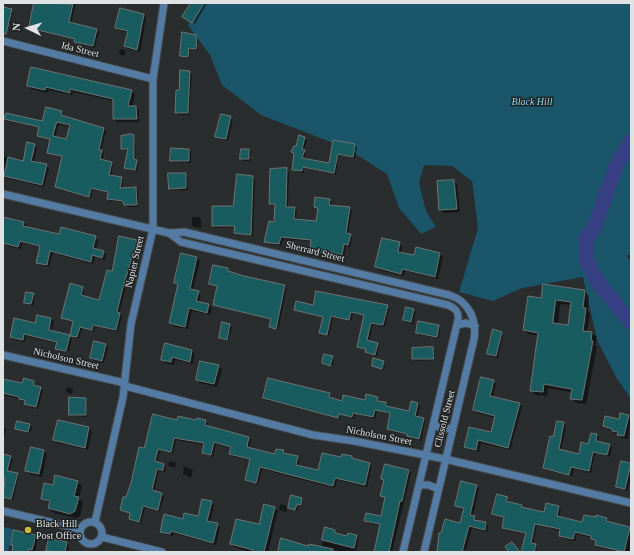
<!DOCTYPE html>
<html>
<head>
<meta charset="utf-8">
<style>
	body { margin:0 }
	#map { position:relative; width:634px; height:555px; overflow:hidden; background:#292d2e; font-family:"Times New Roman",serif }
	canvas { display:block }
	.frame { position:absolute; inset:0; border:4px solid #e0e2e3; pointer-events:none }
	.north { position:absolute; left:8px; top:8px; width:40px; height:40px; -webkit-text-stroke:3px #1f2324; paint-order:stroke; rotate:275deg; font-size:11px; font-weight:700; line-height:16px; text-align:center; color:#e0e2e3 }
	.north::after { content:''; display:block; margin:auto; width:14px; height:18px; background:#e0e2e3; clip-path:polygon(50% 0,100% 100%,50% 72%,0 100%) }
</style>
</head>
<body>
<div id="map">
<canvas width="634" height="555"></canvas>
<div class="frame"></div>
<div class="north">N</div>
</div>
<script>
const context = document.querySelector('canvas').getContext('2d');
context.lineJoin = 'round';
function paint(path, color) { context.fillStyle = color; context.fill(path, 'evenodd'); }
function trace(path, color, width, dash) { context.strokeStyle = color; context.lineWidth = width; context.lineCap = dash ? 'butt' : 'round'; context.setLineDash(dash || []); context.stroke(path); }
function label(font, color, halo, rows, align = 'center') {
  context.font = font + ' "Times New Roman",serif'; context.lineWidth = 3; context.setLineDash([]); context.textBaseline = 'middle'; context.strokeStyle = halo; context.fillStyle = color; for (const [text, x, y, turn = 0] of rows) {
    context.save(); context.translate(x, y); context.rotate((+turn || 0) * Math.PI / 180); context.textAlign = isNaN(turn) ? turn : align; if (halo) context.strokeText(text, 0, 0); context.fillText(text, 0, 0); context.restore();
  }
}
paint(new Path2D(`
	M204 3H631V253L627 256 631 264V399L616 377 597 340 583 277 522 288 493 301 459 292 478 228 472 181 452 166 424 165 419 183 426 211 436 227 421 234 399 208 387 174 346 148 261 115 222 85 210 55 188 25Z
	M3 527 14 529 8 552H3Z`), '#1a5569');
paint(new Path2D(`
	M35 3H76L71 24 96 30 99 32 95 48 78 44 76 40 32 30 30 28Z
	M192 3H207L195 24 186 19Z
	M3 8 13 12 10 24 3 22Z
	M143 15 146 18 140 52 128 49 125 46 128 33 119 30 116 27Z
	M197 35 198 37 197 50 190 49 189 58 183 57 181 56Z
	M120 49 126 51 124 56 119 54Z
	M190 72 192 74 189 115H178L176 112 180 91Z
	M28 86 132 91 135 94 132 107H136L139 110V122H117L114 119V101L73 92 72 95 48 90V93L31 89Z
	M61 112 63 114V117L104 128 106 131 101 151 104 153 102 161 113 165 111 177 121 178 123 180 122 189 136 188 138 190V207H127L125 202 110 201 108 198 109 193 93 189 91 198 59 189 56 187 62 157 48 152 51 140 38 136 40 128 8 121 6 119 43 123ZM59 124 70 127 67 140 55 137Z
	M221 115 233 119 228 141 216 136Z
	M133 136 135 138 136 161 134 171 125 168 128 151 122 149Z
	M300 136 307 140 304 150 306 153 304 160 329 164 334 141 355 145 357 147 355 158 339 155 336 174 304 168V173L295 171 293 169 294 154 292 152 296 148Z
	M28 143 35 145 29 165 31 166 35 146 37 147 34 162 46 165 49 168 44 187 3 177V156L24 162Z
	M189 150 191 152V163L173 162 171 160Z
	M249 150 251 152 250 161H243L241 158Z
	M138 162 139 163 137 172H136Z
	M287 169 289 172 288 208H295L297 211 296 220 317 222 319 209 315 207 329 200 332 202 331 206 349 208 352 210 348 234 352 237 350 247 346 246 344 257 327 253 326 255 313 254 311 251V241L283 239 281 246 268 243 266 241 275 223 276 206 270 204Z
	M185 174 187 176 188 190H172L170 188Z
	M253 177 255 179 253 236 237 234 235 232 236 227 215 228 213 225 234 207Z
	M454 181 457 184 460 212 444 213 440 210 438 182Z
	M3 217 24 223 27 225 26 228 60 236 95 237 98 240 96 250 106 254 105 260 95 257 93 264 53 253 49 267 40 265 37 263 41 247 22 243 21 249 8 246 3 241Z
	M192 217H199L201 219V228L194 227 192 225Z
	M136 241 138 243 124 294 119 314 122 316 118 332 95 326 94 331 82 328 79 339 72 337 69 351 58 348V350L56 348 57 343 26 336 25 342 13 339 11 336 36 324 38 316 51 319 54 321 51 332 71 337 74 322 62 318 82 288 84 290 83 297 99 301 113 272Z
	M399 243 402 246 401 253 414 256 440 254 443 257 438 279 405 271 404 276 379 270 376 267Z
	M197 258 200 261 193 290 201 295 199 303 209 305 212 308 210 315 192 311 188 329 173 326 170 323 178 286 175 283Z
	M228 269 229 272 244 277 287 287 278 330 270 327 272 320 214 304 218 287 210 284Z
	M584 291 589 296 588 312 590 314 587 332 592 333 597 337 595 345 597 347 586 404 576 403 571 398 572 392H570L548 388 547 396 535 395 531 390 538 336 528 334 524 330 542 299ZM560 304 572 305 569 326 558 324Z
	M33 294 35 296 33 306 27 304 25 302Z
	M314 306H387L389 308 385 327 373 324 369 342 379 346 377 356 368 354 367 350 358 346 365 316 353 313 351 321 333 317 329 336 320 333 324 318 297 311 295 309Z
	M413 310 416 312 413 324 406 322 404 320Z
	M230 325 232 327 228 341 222 340 220 338Z
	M438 326 440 328 439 338 419 335 417 333Z
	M501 333 503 335 498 358 490 356 488 354Z
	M106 345 108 347 104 363 93 360 91 358Z
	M166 345 192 351 195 354 193 364 175 360 174 365 166 363 162 360Z
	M433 348 435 351V360L415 361 413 359Z
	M332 357 334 359 333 365 323 363Z
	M383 362 385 364 384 370 373 366Z
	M218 366 222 369 217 387 200 383 197 379Z
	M3 379 23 385 33 382 35 386 43 390 38 409 28 406 25 404 26 402 20 399 3 395Z
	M493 381 496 384 493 397 520 404 522 407 510 450 481 443 479 452 468 449 465 447 470 428 492 433 496 418 477 413 474 410Z
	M67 387 73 389 72 394 66 392Z
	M329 394 331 396 330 399 342 402H366L378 398 379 402 386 403 388 407 410 412 412 402 418 404 420 406 417 418 425 421 421 441 410 438 408 435 390 431 388 428 391 415 377 411 375 419 355 414 354 419 341 415 340 419 266 400 264 398Z
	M85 399 87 401V417L72 416 70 414Z
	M621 414 631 418 628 439 622 438 604 426 619 420Z
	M59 421 89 428 92 432 88 450 58 443 54 440Z
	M178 421H205L208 423 207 427 249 438 251 440 249 449 275 455 283 451 300 460 298 466 319 471 342 458 352 457 372 466 367 487 337 480 335 488 262 469 258 484 248 482 246 480 250 460 232 456 230 453 231 448 216 444 213 457 203 453 205 445 176 440 173 453 160 450 157 463 164 465 161 471 159 470 154 492 164 496 160 511 145 508 141 523 132 521 130 519 131 514 121 510 145 449Z
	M18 422 30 425 32 427 30 433 18 430 16 428Z
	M563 423 566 426 561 451 579 455 597 435 599 438 598 442 609 445 612 447 610 457 595 453 591 473 574 469 572 476 546 470 544 468 554 438Z
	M3 427 6 429 5 435H3Z
	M44 451 47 454 42 477 30 474 26 470Z
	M10 456 13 459 10 469 3 468V458Z
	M169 461 176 463 175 468 168 466Z
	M622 463 631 465V483H629L627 491 617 486Z
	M165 465 166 467 165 472 163 471Z
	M386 465 409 470 411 473 392 552H375L381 526 368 523 366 520 381 518 386 499 382 496 385 481 382 479Z
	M184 466 193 470 191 478 183 474Z
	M8 472 19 476 13 500 3 497Z
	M77 481 82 486 79 499 83 502 80 516 76 518 54 513 49 508 50 504 42 498 53 486Z
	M476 486 479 488 473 516 477 520V521L486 523 488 526 487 532 472 528 466 550 459 549 458 552H437L461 524 465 510 456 505Z
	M507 498 509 500V503L545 514 559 507 561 509 559 518 583 524 606 518 608 522 631 528V552H619L598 547 596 545 597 542 592 538 577 534 575 541 562 538 560 536 561 531 537 525 533 544 537 547 536 552H522L526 534 505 530 503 527 505 518 493 514Z
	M302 499 303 500 302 506 298 505 297 511 289 508Z
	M211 502 214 505 210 522 220 527 216 545 173 533V536L164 534 161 532 184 520 199 518Z
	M280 504 287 506 286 512 279 510Z
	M274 508 278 511 268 552H250L234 547 231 544 260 525Z
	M326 528 335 530 337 534 348 537 356 536 359 538 356 550 361 552H279L309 547 321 548Z
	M35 536 38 539 35 552H13L14 546 12 544Z
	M50 539 67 543 69 546 68 552H47Z`), '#0007');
trace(new Path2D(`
	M631 141 616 167 594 228 586 239V260L599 284 631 322`), '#363f81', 15);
const building = new Path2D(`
	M34 3 73 4 69 22 97 29 93 46 74 42 75 39 29 28Z
	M191 3H204L192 23 182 17Z
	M3 7 12 9 6 34H3Z
	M120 8 144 14 137 50 124 46 128 31 115 28Z
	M182 32 197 35 196 49 189 48 188 57 180 56Z
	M31 67 132 90 128 106H136L137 119H113V99L70 89V93L46 87 45 90 27 86Z
	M180 70 190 71 188 113H175L176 90H179Z
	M46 107 62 111 61 115 104 128 99 150H102L100 159 112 162 109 175 122 177 120 188 136 187 137 205H124L123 201 107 199 108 192 91 188 89 197 55 187 62 156 47 153 50 139 37 136 39 127 4 119 6 113 42 121ZM57 122 70 125 66 139 53 136Z
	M221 114 231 116 226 139 215 137Z
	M131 134 134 135V159L137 160 135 170 124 168 128 149H121V136Z
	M299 135 305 137 302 149 305 150 302 158 329 163 333 140 355 144 353 157 338 154 334 173 303 167 302 171 292 170 294 153 291 152 294 146H296Z
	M27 142 35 144 31 161 47 164 42 185 4 176 8 157 23 161Z
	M171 148 189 149V161H170Z
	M241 149H249V159H240Z
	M287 168 286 207H295L294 219 316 221 318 208 314 207 315 197 330 199 329 205 350 207 346 233 351 234 348 245 344 244 342 255 325 251 324 253 310 252 311 240 281 237 279 244 264 242 269 221 274 222 275 204H269L270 169Z
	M168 173H186V188L169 189Z
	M237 174 253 176 251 235 234 233 235 226H212V206H233Z
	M454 180 457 209 439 210 437 181Z
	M3 217 24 222 23 226 59 234 61 227 96 236 93 248 104 251 102 258 92 255 91 262 50 251 47 265 36 263 40 246 20 241 18 247 3 243Z
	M119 236 137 240 122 291 117 312 120 313 116 330 93 325 92 330 80 327 77 337 70 336 73 321 61 318 70 283 83 287 81 295 99 300 107 270 112 271Z
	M382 238 400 242 398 252 414 255 416 247 440 253 435 277 402 269 401 274 375 267Z
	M181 253 197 257 190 289 199 291 196 301 209 304 207 313 189 308 185 327 169 323 178 284 174 283Z
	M213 265 228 268V271L244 276 285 285 276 329 269 327 271 319 213 305 217 286 209 284Z
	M543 284 585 290 583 308H586L583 331 592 332 591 341H593L582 400 570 399 572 389 565 388 544 384 543 392 530 391 538 333 523 330 528 296 541 298ZM556 300 571 302 568 325 553 323Z
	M316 291 388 305 383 325 371 323 367 340 378 343 375 355 365 352 366 349 357 347 364 315 351 312 349 320 331 316 327 335 319 333 323 317 294 310 296 301 313 305Z
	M26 292 34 293 31 304 24 303Z
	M406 307 414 309 411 322 403 320Z
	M37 315 51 318 49 330 70 335 66 351 55 349 57 342 24 334 23 340 10 337 14 318 35 323Z
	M418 321 439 325 437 337 416 333Z
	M222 322 230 324 227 340 219 338Z
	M493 329 502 332 496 356 487 354Z
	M94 341 106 344 102 361 90 358Z
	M165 343 192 350 190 362 172 357 171 362 161 360Z
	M433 347 434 359H412V348Z
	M324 354 333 356 330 366 322 363Z
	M373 358 384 361 382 369 372 366Z
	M200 361 219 365 214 384 196 380Z
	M481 377 494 380 490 396 520 403 508 448 478 440 476 450 464 447 469 427 491 432 495 416 473 410Z
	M24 378 34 381 33 385 41 387 36 407 24 404 25 400 19 399V397L3 393V379L22 383Z
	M268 378 330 393 329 397 342 401 343 395 365 400 366 394 378 397 377 401 386 402V406L409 411 411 401 418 403 415 416 424 418 419 439 407 436V434L387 429 390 413 375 410 373 417 353 413 352 417 339 414 338 418 263 398Z
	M69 397 86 398V415H69Z
	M620 413 629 415 624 436 617 435 618 432 612 431V429L603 426 605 416 619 419Z
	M153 414 177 420 178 416 196 420 197 418 206 420 205 425 249 437 247 447 275 454 276 449 284 450 283 453 298 456 296 465 318 470 322 453 341 457 342 454 352 456V458L370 463 365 485 335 478 333 486 260 467 256 483 245 480 250 459 229 454 231 447 214 442 211 455 202 453 204 443 174 438 171 452 158 449 155 461 164 464 163 470 157 469 152 490 162 493 158 510 143 506 139 522 129 519 130 513 120 510 123 497H126L131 483 139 447 144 448Z
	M58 420 89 427 85 448 53 440Z
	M17 421 30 424 28 432 15 429Z
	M557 421 564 422 559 449 579 454 581 442 588 444 591 433 597 434 596 441 610 444 607 455 593 452 589 471 571 467 569 475 543 468 550 436 553 437Z
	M31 447 44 450 39 474 25 471Z
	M3 454 11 456 7 471 18 473 11 499 3 497 5 478H3Z
	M621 461 631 463 625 489 616 487Z
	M385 464 409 470 402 501H400L389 552H374L380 524 364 521 366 513 381 516 385 497 380 496 384 480 381 479Z
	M55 475 78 481 74 496 79 497 75 511 70 514 48 508 50 501 41 499 44 483 53 485Z
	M461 481 477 485 470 515 475 516 474 520 486 522 485 530 469 526 462 552H437L439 533H441L445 519 460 523 464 508 455 506Z
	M497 494 508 497 506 501 522 505 521 507 544 512 546 503 559 506 557 516 582 522 584 515 596 517V515L607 518 606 521 630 527 624 552 595 545 596 540 591 539V536L575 532 573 539 559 536 560 529 535 524 531 543 536 544 534 552H521L526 533 502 528 504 517 492 514Z
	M291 495 302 498 301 505 297 504 295 510 288 508Z
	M202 499 212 501 207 521 218 523 213 543 171 531 170 534 160 532 164 514 183 519 184 513 198 516Z
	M264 504 275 507 264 552H252L253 550 230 544 236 519 259 524Z
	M325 527 335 530V533L347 536 348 533 357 535 354 548 322 540Z
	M14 530 36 535 32 550 29 549 28 552H12L13 545H11Z
	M49 538 67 542 65 552 46 551Z
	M281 538 308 546 309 544 333 549V552H278Z
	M512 542 520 552H509L505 547Z`);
paint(building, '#185c60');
trace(building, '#6e7373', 1);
const street = new Path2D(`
	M3 41 153 79
	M3 194 169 233 181 242 448 305C456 308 459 312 458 320L403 552
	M169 233 184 232 449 295C469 301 477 320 474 339L424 552
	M457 325 466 323 475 326
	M3 355 125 383
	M125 386 313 435 354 441 445 459 631 503
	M434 424 442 429 453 428
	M419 485H429L438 489
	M3 511 79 529
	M80 533a11 11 0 1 1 22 0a11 11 0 1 1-22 0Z
	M95 522 123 397 131 324 153 229V79L164 3
	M102 537 162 552`);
trace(street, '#464a4b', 9);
trace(street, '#547ba3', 7);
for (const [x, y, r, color] of [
	[28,530,4,"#cbba39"]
]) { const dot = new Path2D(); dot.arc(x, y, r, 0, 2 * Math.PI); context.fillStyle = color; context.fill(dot); trace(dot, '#1f2324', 1.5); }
label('10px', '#e0e2e3', '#1f2324', [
	["Ida Street",80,50,14],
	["Sherrard Street",315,252,14],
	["Napier Street",135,262,-77],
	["Nicholson Street",66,359,13],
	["Clissold Street",445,419,-76],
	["Nicholson Street",379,436,11]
]);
label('italic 10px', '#8ed8f5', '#1f2324', [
	["Black Hill",532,102]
]);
label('10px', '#e0e2e3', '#1f2324', [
	["Black Hill",36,524],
	["Post Office",36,536]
], 'left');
</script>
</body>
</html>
